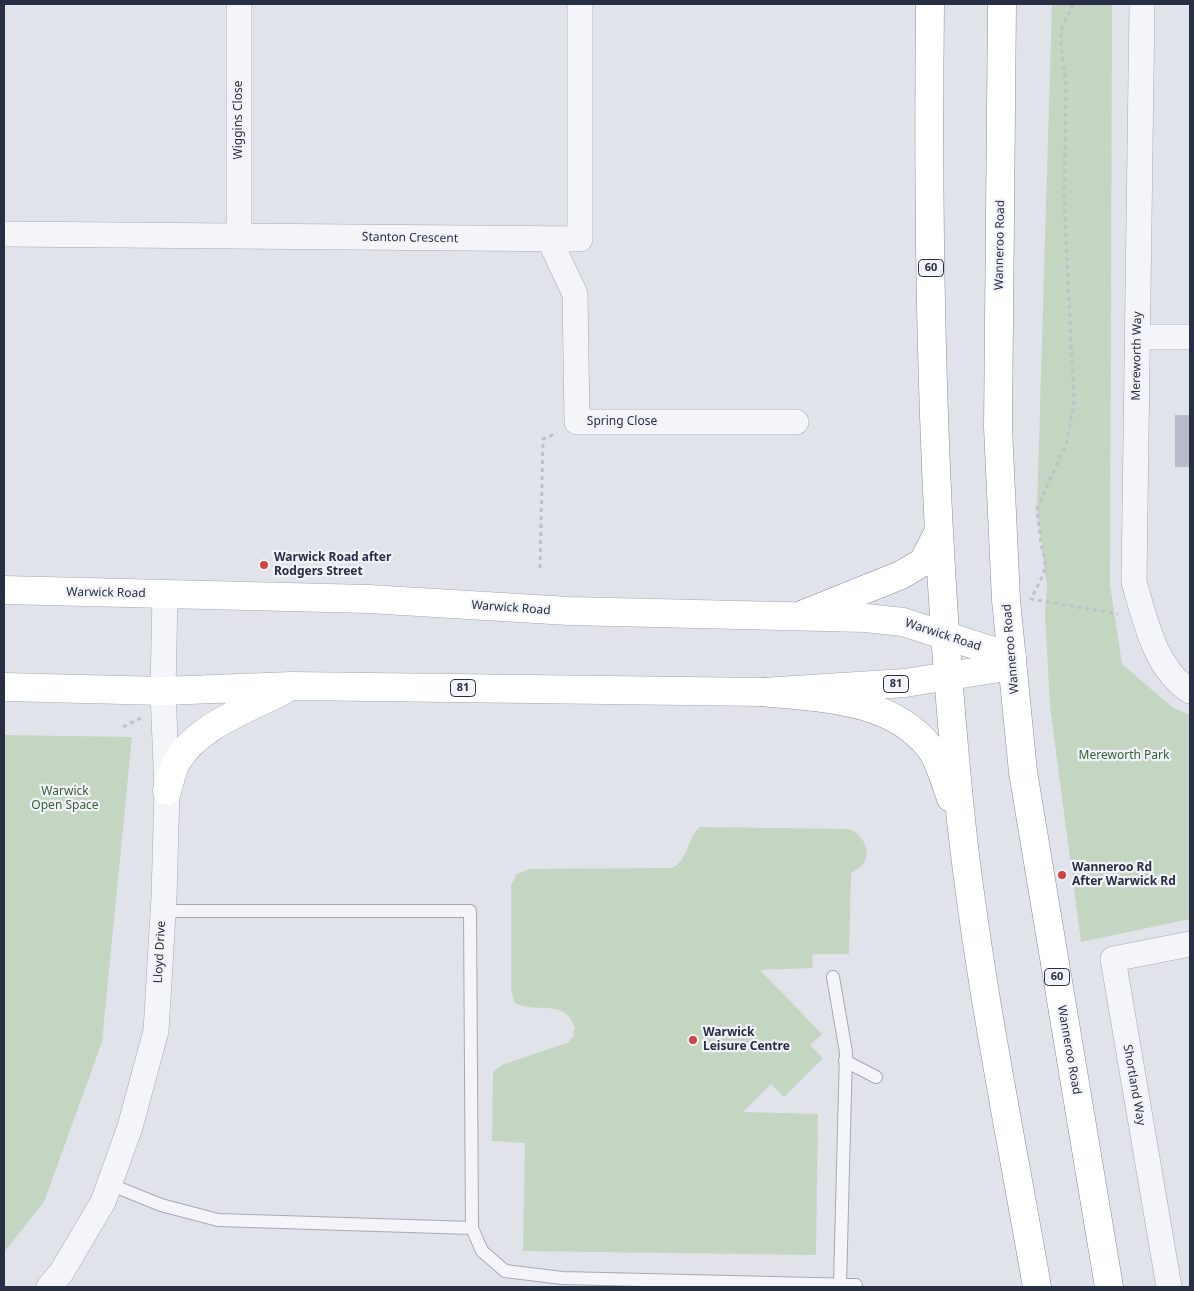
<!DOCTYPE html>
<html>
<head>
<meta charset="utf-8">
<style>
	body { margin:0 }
	#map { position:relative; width:1194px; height:1291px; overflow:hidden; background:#e1e3ea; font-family:"Noto Sans",sans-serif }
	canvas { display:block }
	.frame { position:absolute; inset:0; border:5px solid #282e43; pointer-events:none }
</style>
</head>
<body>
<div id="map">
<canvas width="1194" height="1291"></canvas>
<div class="frame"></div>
</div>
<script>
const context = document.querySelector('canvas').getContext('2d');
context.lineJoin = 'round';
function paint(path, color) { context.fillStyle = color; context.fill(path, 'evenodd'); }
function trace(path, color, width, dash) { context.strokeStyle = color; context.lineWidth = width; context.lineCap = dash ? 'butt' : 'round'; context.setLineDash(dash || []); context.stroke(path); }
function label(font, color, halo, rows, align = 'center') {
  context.font = font + ' "Noto Sans",sans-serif'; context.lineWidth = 4.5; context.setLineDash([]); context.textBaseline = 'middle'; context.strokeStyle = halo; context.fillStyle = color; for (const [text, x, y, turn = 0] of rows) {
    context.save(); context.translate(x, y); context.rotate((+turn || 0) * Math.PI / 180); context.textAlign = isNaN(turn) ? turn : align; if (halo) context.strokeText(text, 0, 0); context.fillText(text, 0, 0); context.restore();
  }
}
paint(new Path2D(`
	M1052 4H1112L1110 585 1122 664 1172 707 1190 715V919L1081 942 1050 706 1045 616 1047 587 1037 509Z
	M4 735 132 737 102 1042 44 1202 4 1252Z
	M700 827 848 829C863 833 874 854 861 866 858 869 854 871 851 873L849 954H813L812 968 760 970 822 1034 810 1045 823 1058 784 1097 771 1084 743 1112 818 1114 816 1255 523 1251 525 1143 492 1141 493 1072 502 1065 567 1043 573 1037 575 1027C562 997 541 1015 515 1003L511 990V885L517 874 529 869 672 868C689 860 686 839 700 827Z`), '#c4d5c2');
paint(new Path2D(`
	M1175 415H1190V467H1175Z`), '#b8bcc8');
const lane = new Path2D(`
	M833 977 846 1052 840 1285
	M845 1061 876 1077
	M109 1184 161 1205 218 1220 472 1228 470 911H163
	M472 1228 482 1251 505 1271 562 1278 856 1285`);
const street = new Path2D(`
	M239 4V236
	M1142 4 1134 582C1145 619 1155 669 1190 691
	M4 234 580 239V4
	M549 239 575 294 577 422H796
	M1137 337H1190
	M49 1287 61 1273 103 1202 130 1127 156 1031 164 897 167 791 163 691 165 594
	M1169 1287 1113 959 1190 944`);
const primary = new Path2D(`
	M4 590 369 599 569 611 866 618 903 622 1012 657
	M4 687 163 691 292 686 763 692 905 683 1012 666
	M167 791C170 782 172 769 177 761 199 725 248 709 284 690`);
const highway = new Path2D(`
	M930 4C927 276 933 549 961 820 978 977 1010 1132 1037 1287
	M1002 4 998 427 1006 600 1023 772 1109 1287
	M799 616 901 575 923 562 938 533
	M763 692C820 698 892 698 930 748 940 761 945 783 951 798`);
trace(lane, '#a6a9b5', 14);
trace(street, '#a6a9b5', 26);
trace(primary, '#a0a6b7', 29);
trace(highway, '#888ea2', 29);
trace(new Path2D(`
	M1073 4 1061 30V45L1066 85 1064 199 1074 402 1067 442 1037 509 1041 544 1045 560 1044 573 1031 599 1118 614
	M540 568 543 439 557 433
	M123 727 141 718`), '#bfc1c9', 3, [4, 4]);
trace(lane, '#f4f5f8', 12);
trace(street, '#f4f5f8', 25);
trace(primary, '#fff', 28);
trace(highway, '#fff', 28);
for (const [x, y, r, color] of [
	[264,565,5,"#d54043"],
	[1062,875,5,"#d54043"],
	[693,1040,5,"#d54043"]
]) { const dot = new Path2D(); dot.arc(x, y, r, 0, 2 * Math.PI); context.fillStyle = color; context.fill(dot); trace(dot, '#f1f3f8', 2); }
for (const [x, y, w] of [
	[931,268,25],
	[896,684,25],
	[463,688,25],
	[1057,977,25]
]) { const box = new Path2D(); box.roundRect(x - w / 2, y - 8.5, w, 17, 4); context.fillStyle = '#f1f3f8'; context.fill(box); trace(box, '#282e43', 1); }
label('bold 11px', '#282e43', null, [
	["60",931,268],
	["81",896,684],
	["81",463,688],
	["60",1057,977]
]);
label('12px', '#282e43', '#f1f3f8', [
	["Wiggins Close",239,120,-90],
	["Stanton Crescent",410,238,1],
	["Wanneroo Road",1000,245,-89],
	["Mereworth Way",1137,356,-89],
	["Spring Close",622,422],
	["Warwick Road",106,593,1],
	["Warwick Road",511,608,4],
	["Warwick Road",943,635,18],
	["Wanneroo Road",1011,649,-95],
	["Lloyd Drive",160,952,-87],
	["Wanneroo Road",1069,1050,80],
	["Shortland Way",1134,1085,80]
]);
label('bold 12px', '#282e43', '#f1f3f8', [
	["Warwick Road after",274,558],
	["Rodgers Street",274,572],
	["Wanneroo Rd",1072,868],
	["After Warwick Rd",1072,882],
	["Warwick",703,1033],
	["Leisure Centre",703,1047]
], 'left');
label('12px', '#376035', '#f1f3f8', [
	["Mereworth Park",1124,756],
	["Warwick",65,792],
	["Open Space",65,806]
]);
</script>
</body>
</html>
